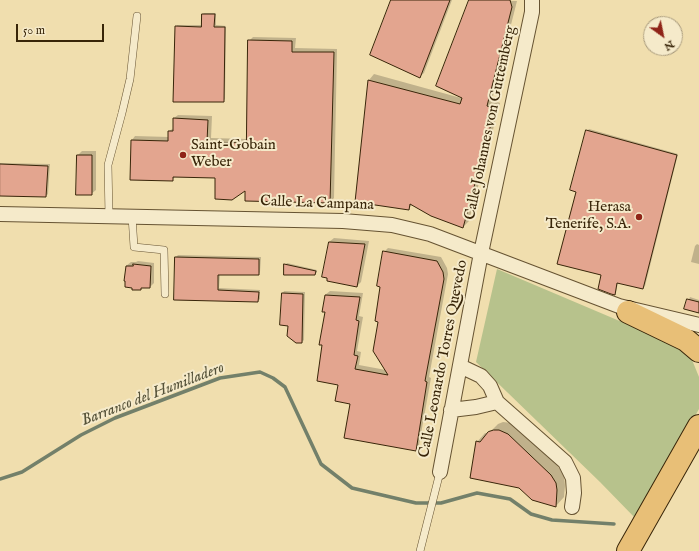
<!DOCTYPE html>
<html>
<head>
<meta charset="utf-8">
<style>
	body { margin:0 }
	#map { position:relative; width:699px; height:551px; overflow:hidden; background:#f0deae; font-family:"IM FELL English",serif }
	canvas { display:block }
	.north { position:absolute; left:643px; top:16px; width:40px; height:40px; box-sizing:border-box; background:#f5eaca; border:1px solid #a99b7d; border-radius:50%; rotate:147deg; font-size:11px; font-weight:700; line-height:16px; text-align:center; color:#382509 }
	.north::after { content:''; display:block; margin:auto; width:14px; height:18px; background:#8f2418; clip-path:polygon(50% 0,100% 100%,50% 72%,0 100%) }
	.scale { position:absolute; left:16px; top:24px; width:88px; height:18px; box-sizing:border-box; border:2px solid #382509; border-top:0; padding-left:5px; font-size:12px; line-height:14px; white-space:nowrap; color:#382509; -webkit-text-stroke:3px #f5eaca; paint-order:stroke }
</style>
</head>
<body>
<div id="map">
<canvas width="699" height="551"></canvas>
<div class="north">N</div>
<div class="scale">50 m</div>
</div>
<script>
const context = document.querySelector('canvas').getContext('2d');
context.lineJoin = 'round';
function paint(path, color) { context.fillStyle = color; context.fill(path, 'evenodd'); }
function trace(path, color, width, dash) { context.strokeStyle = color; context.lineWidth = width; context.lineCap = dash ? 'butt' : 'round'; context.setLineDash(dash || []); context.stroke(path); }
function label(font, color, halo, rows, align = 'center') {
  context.font = font + ' "IM FELL English",serif'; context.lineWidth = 4; context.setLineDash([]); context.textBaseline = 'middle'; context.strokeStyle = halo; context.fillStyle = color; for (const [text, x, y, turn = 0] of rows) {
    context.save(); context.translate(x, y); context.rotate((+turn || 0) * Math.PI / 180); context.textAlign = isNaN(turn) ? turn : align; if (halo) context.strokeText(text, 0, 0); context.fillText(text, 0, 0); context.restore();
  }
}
paint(new Path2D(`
	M497 269 688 350 699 377V409L636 519 600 482 476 362Z`), '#b7c28c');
paint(new Path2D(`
	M392 0H452L424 73 419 77Z
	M470 0 517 1 492 100 500 103 469 221 463 227 413 204 408 209 356 201 369 80 374 74 461 98Z
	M204 13H216V25L226 26 225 99 223 101 176 27 177 25H202L203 14Z
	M253 37 296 38 295 48 337 49 334 198 330 202 246 188 216 177 176 176 172 180 132 140 135 136 169 137V131L174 128V118L178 115 212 116 211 138 247 139 249 41Z
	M589 129 678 154 645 286 643 288 618 282 616 292 614 294 603 275 577 191 587 131Z
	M82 151H96V190L91 194 78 155Z
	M0 163 50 164 48 194 46 196 0 195Z
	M334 238 369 241 361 282 357 286 328 280 329 242Z
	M697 244 699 245V264L691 262 695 246Z
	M388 248 441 257 447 268 448 274 429 377 431 378 419 445 415 450 351 403 339 384 324 345 325 295 330 291 363 293 359 316 363 317 357 351 361 352 359 365 386 370 379 321 384 252Z
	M178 255 261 257 260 272 259 274H220L219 288 260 290V299L258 301 175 299 176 257Z
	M138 261 154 263V283L150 287H142L140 289 126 266 131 262H136Z
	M287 263 317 270V272L315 274 285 265Z
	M284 291 305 292 304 340 302 342 289 325 283 293Z
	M690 297 699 300V312L685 308Z
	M503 422 512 423 554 461 564 475 565 486 564 497 556 506 477 442 485 433 488 434 498 424Z`), '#0003');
trace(new Path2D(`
	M0 479 22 472 81 435 115 418 220 378 260 372 273 378 285 387 321 464 352 488 416 503H441L477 493 510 499 531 514 552 520 614 524`), '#73806a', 3.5);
const building = new Path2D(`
	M391 0H450L420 78 370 55Z
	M469 0H510L512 7 487 106 495 109 463 228 431 216 410 204 409 210 355 202 368 80 460 104 462 98 436 86Z
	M202 14H215L214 27H225L224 102H173L175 26 201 27Z
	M248 40 292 41V52H334L330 203 245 201V191L232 200 215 199V178L173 177V181L130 180 131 140 168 141V131H173V118L208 120 207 142 246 143Z
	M586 130 677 155 643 289 617 283 615 295 611 294 598 289 601 275 557 264 576 192 570 190Z
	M77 155H92V195H76Z
	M0 164 48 166 46 197 0 196Z
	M329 242 365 244 357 287 327 281V278L322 277Z
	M383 251 437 261 443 272 444 279 425 381 427 382 416 451 344 438 350 404 335 401 338 385 317 381 322 345H319L325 312H322L325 295 360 297 356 320 359 321 354 355 358 356 355 369 388 375 373 351 378 322 375 321 380 287 377 286Z
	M175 257 259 259V275H218V290L259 292 258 302 174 300Z
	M133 264 151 266 150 288H141V290H132V288L125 287V281H124L126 266H133Z
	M284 264 316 271 315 275H284Z
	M282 293 303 294 302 343H296L287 336 288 326 280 325Z
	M687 299 699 302V313L684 309Z
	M494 430H499L508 434 551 475 556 483 557 490 556 507 532 500 519 488 470 478 476 441 480 442 488 432Z`);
paint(building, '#e3a58f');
trace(building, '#382509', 1);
const lane = new Path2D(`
	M109 216 108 165 122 113 130 79 137 16
	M132 216 134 247 164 250 165 294
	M420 551 440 472`);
const street = new Path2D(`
	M0 214 343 221 392 225 430 234 619 306 699 325
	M460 366 481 376 490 386 497 402 565 462 573 478 574 493 572 507
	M451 410 476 407 497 402
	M440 472 481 253 532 12V0`);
const highway = new Path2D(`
	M628 312 686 340 699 351
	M628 551 699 426`);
trace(lane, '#665332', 8);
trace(street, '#665332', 16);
trace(highway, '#382509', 24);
trace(lane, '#f5eaca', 7);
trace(street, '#f5eaca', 14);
trace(highway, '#e8bf77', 22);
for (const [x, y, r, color] of [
	[183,155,4,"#8f2418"],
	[639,217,4,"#8f2418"]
]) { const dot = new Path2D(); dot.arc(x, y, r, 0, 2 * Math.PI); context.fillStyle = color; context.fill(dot); trace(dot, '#f5eaca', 1.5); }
label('15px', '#382509', '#f5eaca', [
	["Calle Johannes von Guttemberg",491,123,-78],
	["Calle La Campana",317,204,2],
	["Calle Leonardo Torres Quevedo",444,359,-79]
]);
label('15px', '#382509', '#f5eaca', [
	["Saint-Gobain",191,146],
	["Weber",191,163],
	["Herasa",631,208,"right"],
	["Tenerife, S.A.",631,225,"right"]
], 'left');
label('italic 16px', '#555239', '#f5eaca', [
	["Barranco del Humilladero",153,395,-21]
]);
</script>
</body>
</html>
